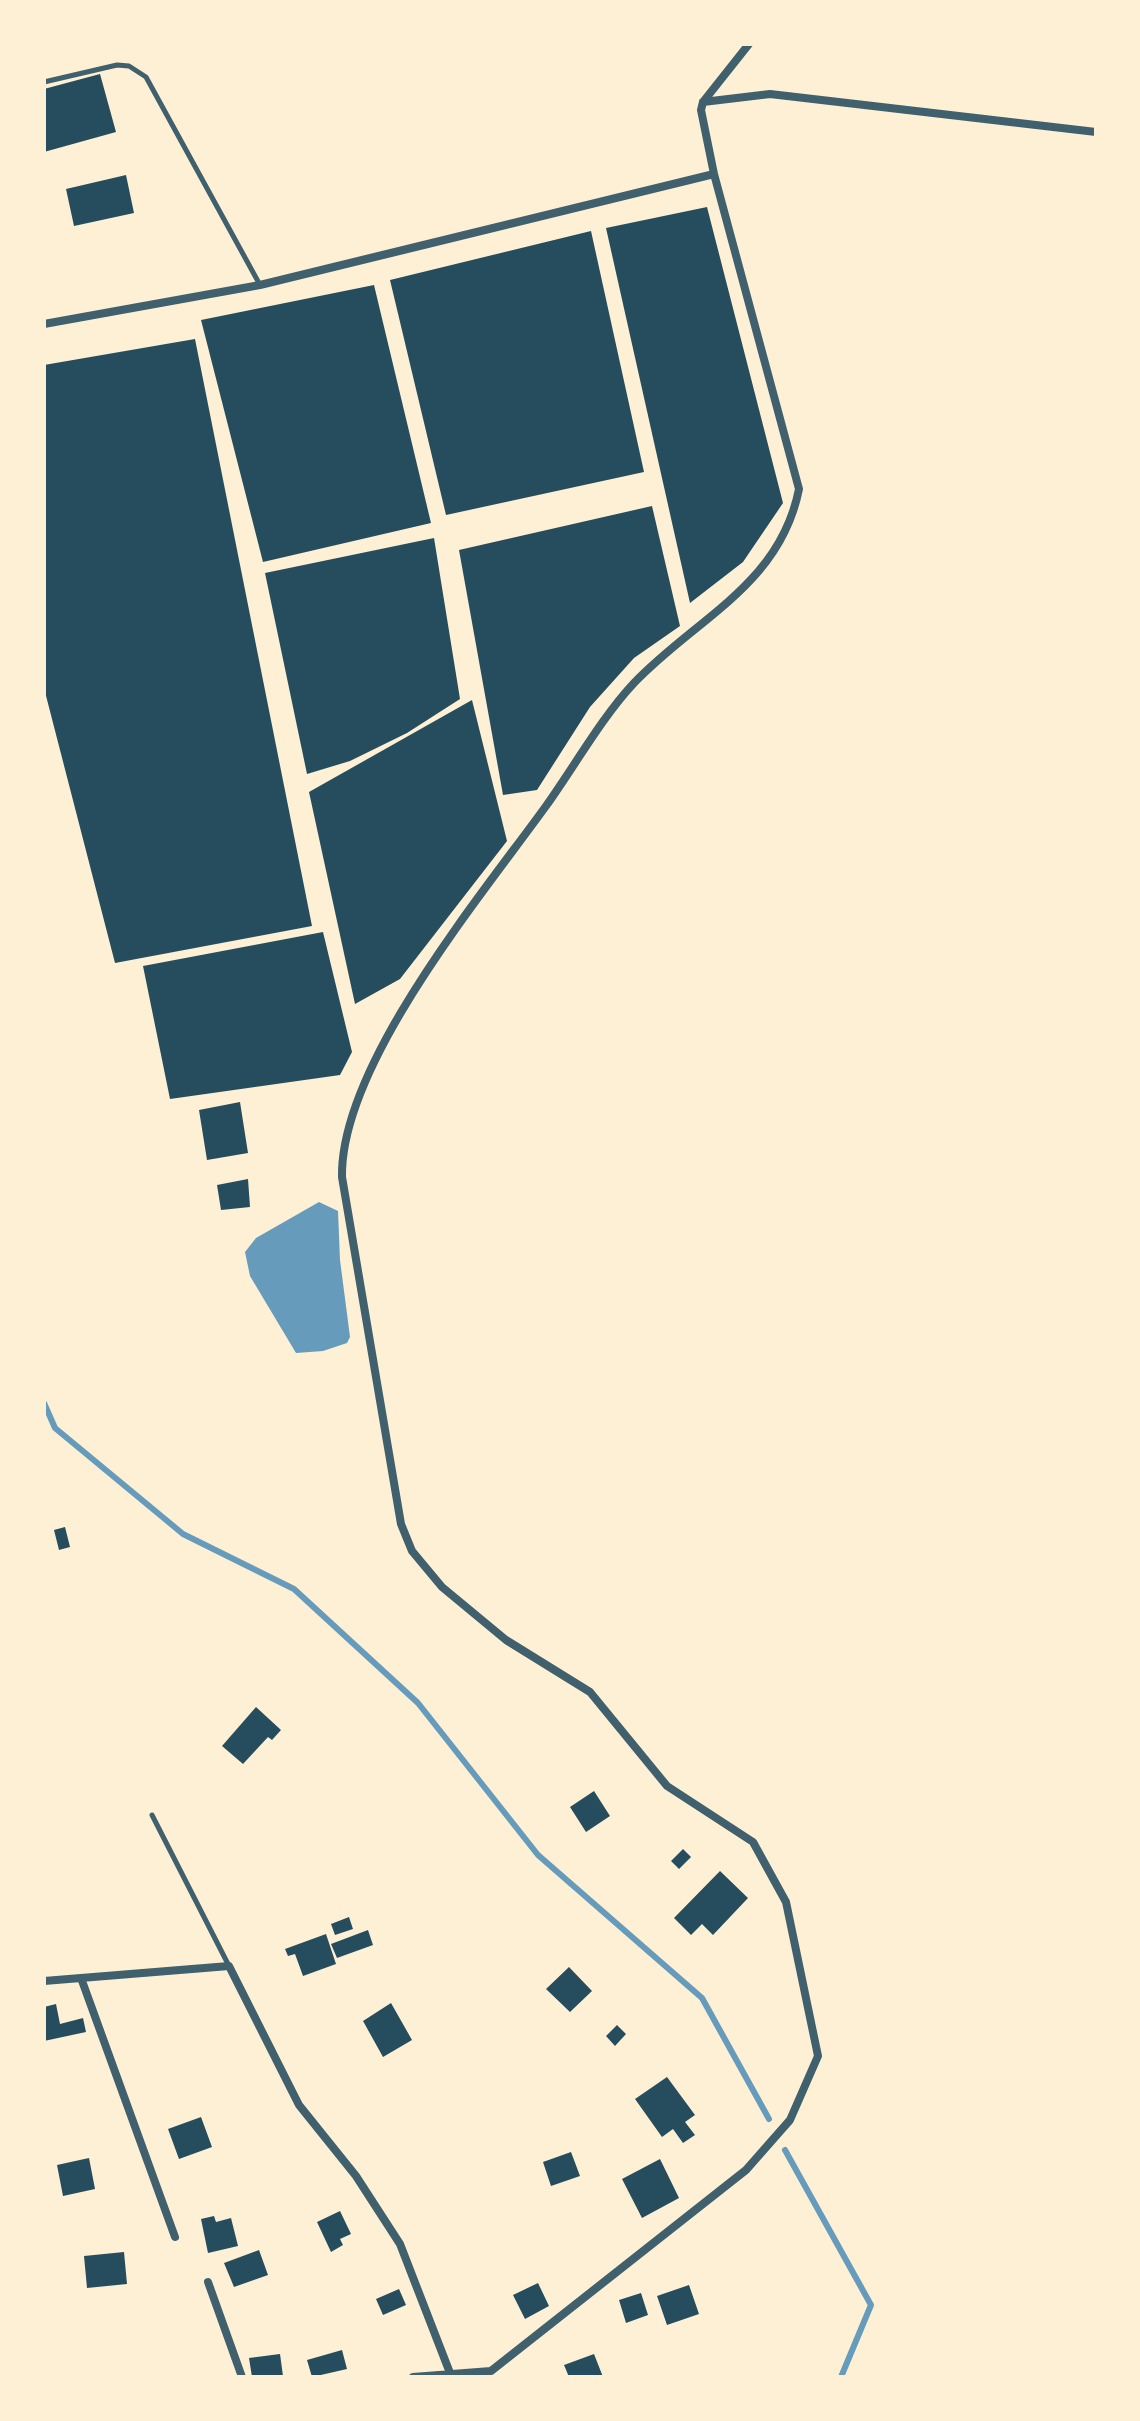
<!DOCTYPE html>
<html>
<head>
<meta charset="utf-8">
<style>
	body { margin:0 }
	#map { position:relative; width:1140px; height:2421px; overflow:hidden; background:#fdf0d5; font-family:Manrope,sans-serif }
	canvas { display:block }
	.frame { position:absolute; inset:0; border:46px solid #fdf0d5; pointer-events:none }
</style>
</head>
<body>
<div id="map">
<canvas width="1140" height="2421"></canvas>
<div class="frame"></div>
</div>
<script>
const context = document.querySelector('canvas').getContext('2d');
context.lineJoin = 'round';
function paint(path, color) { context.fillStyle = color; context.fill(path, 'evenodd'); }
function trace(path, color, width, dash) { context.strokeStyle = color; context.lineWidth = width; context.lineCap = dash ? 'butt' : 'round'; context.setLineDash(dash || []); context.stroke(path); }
paint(new Path2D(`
	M319 1202 338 1211 340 1260 350 1337 347 1343 323 1351 296 1353 250 1276 245 1252 256 1238Z`), '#669bbc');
trace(new Path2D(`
	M44 1403 55 1428 183 1534 294 1589 418 1703 538 1855 702 1998 769 2119
	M785 2150 871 2305 841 2377`), '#669bbc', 6);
paint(new Path2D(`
	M100 74 116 132 44 152V89Z
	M126 175 134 213 74 226 66 189Z
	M707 207 783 503 743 562 690 603 606 228Z
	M591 231 644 472 446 515 390 280Z
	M374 285 431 523 263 562 201 320Z
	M195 339 312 926 115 963 44 688V365Z
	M652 506 680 626 634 658 590 707 537 790 503 795 459 550Z
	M434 538 460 699 407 733 350 761 307 774 265 573Z
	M472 700 507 841 400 979 355 1004 309 792Z
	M323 932 352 1052 340 1075 170 1099 143 966Z
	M240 1102 248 1153 207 1160 199 1110Z
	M248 1179 250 1207 221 1210 217 1185Z
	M65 1527 70 1547 59 1550 54 1530Z
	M256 1707 281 1730 272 1740 268 1737 243 1764 222 1746Z
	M594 1791 610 1816 586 1832 570 1807Z
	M683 1849 691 1857 679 1869 671 1861Z
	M720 1871 748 1898 713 1935 702 1924 691 1935 674 1918Z
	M349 1917 353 1929 335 1935 331 1924Z
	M368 1930 373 1945 337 1958 331 1944Z
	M326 1934 336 1964 303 1976 295 1954 288 1956 285 1949Z
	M569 1967 592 1991 570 2012 546 1989Z
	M391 2003 412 2040 383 2057 363 2021Z
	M56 2004 60 2024 83 2018 86 2032 44 2041V2007Z
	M617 2025 626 2034 615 2046 606 2036Z
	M667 2077 695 2115 685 2122 695 2135 683 2143 673 2129 662 2137 635 2099Z
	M201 2117 212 2147 179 2159 168 2129Z
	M571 2152 580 2176 551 2186 543 2162Z
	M89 2158 95 2189 63 2196 57 2165Z
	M660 2159 679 2198 642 2218 622 2179Z
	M340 2211 351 2234 340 2239 343 2245 331 2252 317 2222Z
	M214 2216 216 2222 231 2218 238 2246 208 2253 201 2219Z
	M259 2250 268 2275 234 2287 224 2263Z
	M124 2252 127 2284 87 2288 84 2256Z
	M538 2283 549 2306 525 2319 513 2295Z
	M689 2285 699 2314 667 2325 657 2296Z
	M399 2289 406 2305 383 2315 376 2299Z
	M641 2293 648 2315 626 2323 619 2300Z
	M342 2350 347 2369 312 2377 307 2360Z
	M280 2354 283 2376 252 2377 249 2358Z
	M594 2354 603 2377H569L564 2365Z`), '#264d5e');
trace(new Path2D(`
	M44 82 117 65 129 66 146 77 260 285
	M152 1815 229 1966`), '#3f606c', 5);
trace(new Path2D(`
	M703 102 770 94 1096 132
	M44 324 260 285 714 174
	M81 1978 175 2237
	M44 1981 229 1966 299 2105 356 2176 400 2244 450 2373
	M208 2282 242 2377
	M413 2377 491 2371 746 2170 790 2120 818 2056 786 1902 753 1842 667 1786 590 1692 506 1640 442 1587 412 1551 401 1524 342 1177C340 1065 481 896 546 806 574 767 602 717 634 683 696 618 780 585 799 489L714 174 701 110 703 102 749 44`), '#3f606c', 8);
</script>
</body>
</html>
